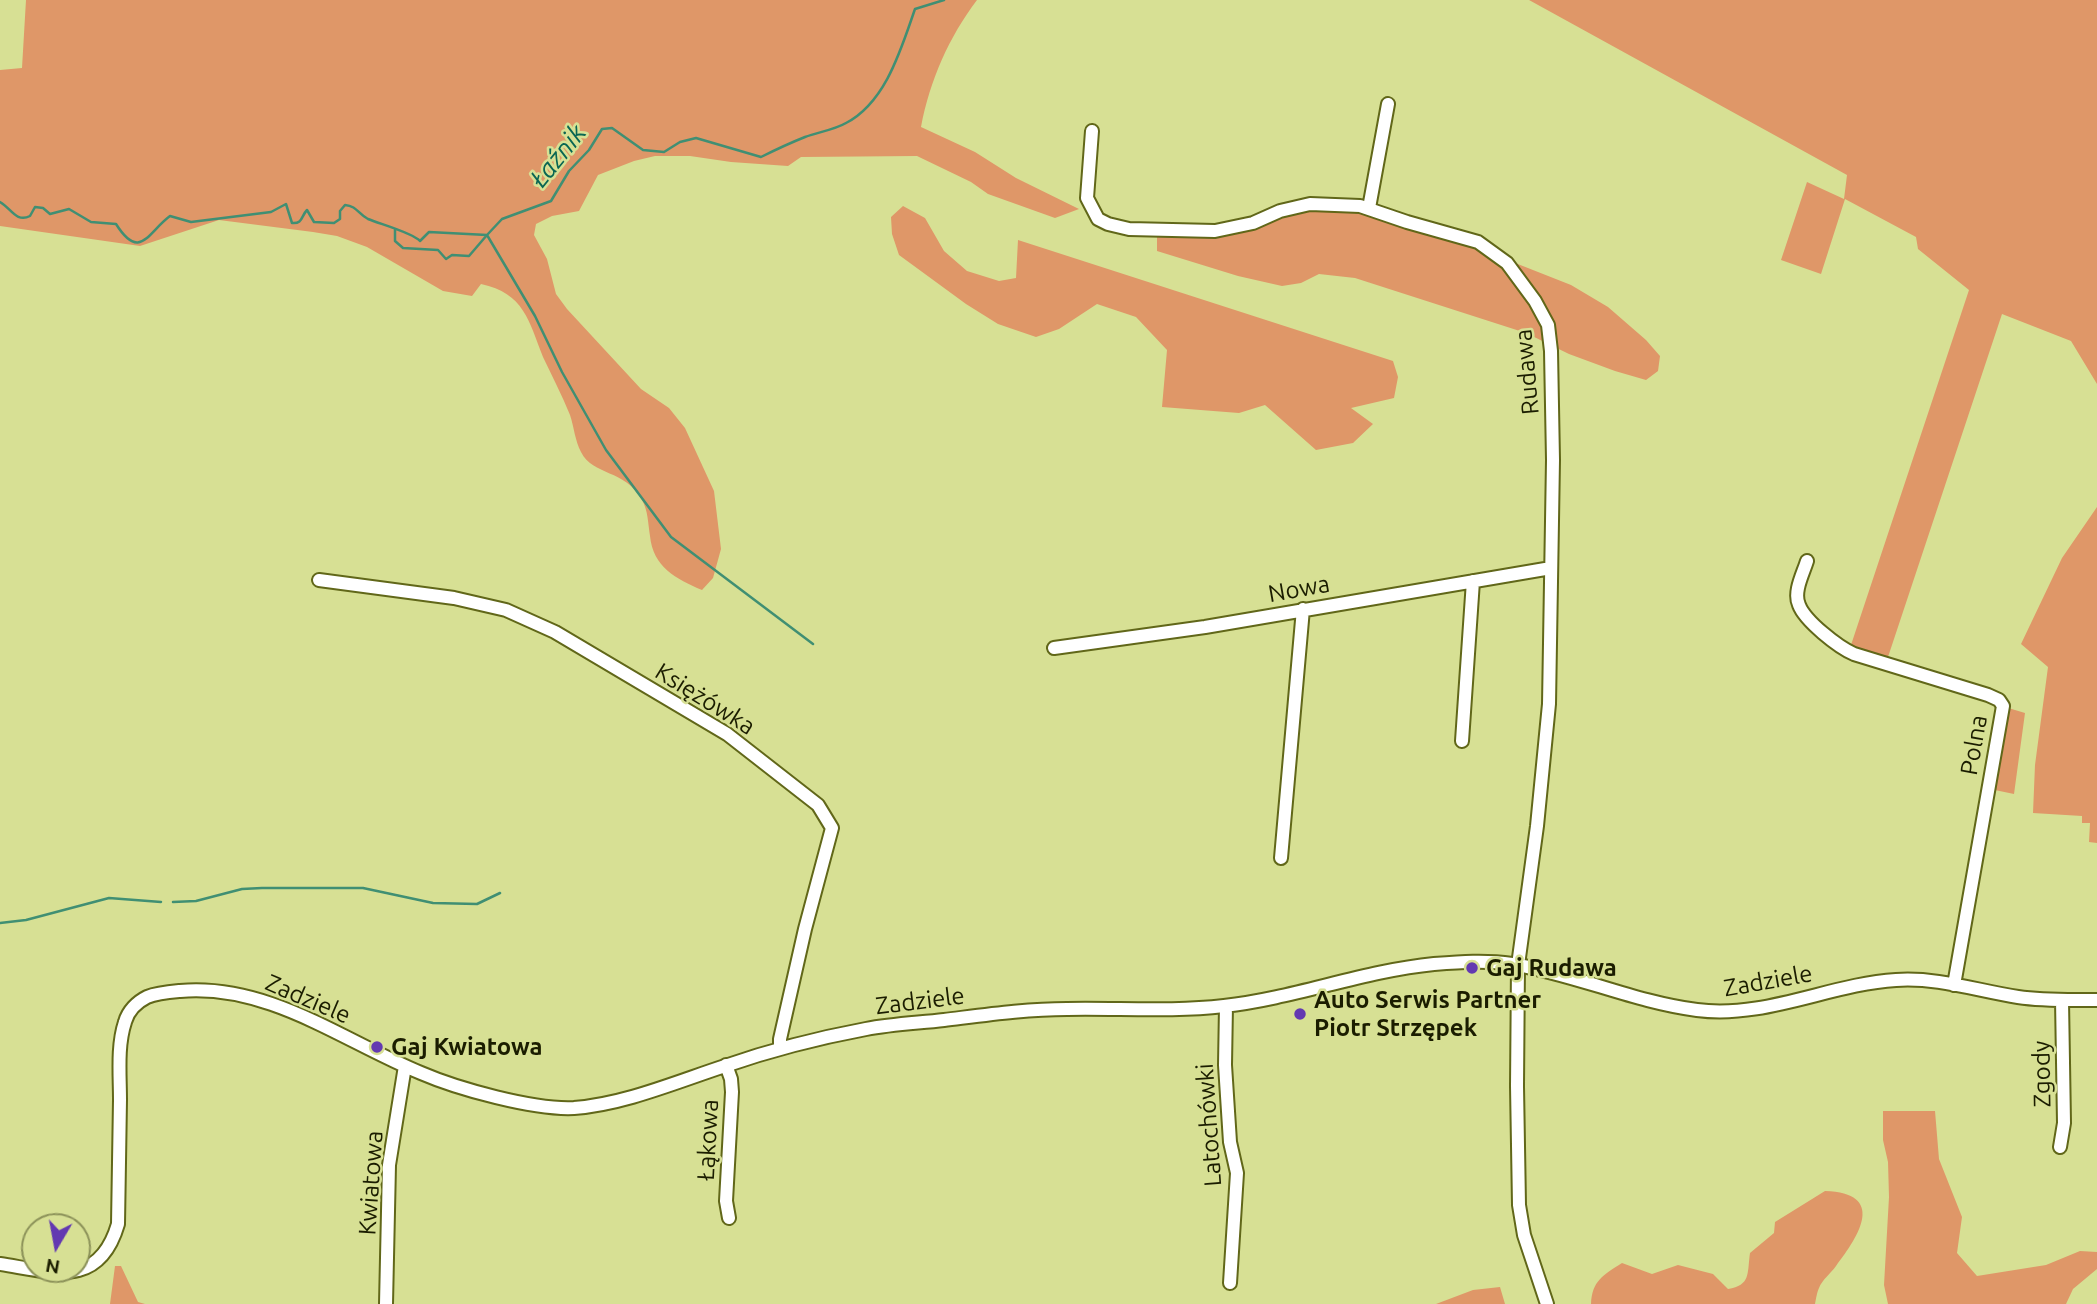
<!DOCTYPE html>
<html>
<head>
<meta charset="utf-8">
<style>
	body { margin:0 }
	#map { position:relative; width:2097px; height:1304px; overflow:hidden; background:#d7e094; font-family:Ubuntu,sans-serif }
	canvas { display:block }
	.north { position:absolute; left:21px; top:1213px; width:70px; height:70px; box-sizing:border-box; background:#d7e094; border:2px solid #8c9259; border-radius:50%; rotate:190deg; font-size:19px; font-weight:700; line-height:28px; text-align:center; color:#1b1d00 }
	.north::after { content:''; display:block; margin:auto; width:24px; height:32px; background:#6339b1; clip-path:polygon(50% 0,100% 100%,50% 72%,0 100%) }
</style>
</head>
<body>
<div id="map">
<canvas width="2097" height="1304"></canvas>
<div class="north">N</div>
</div>
<script>
const context = document.querySelector('canvas').getContext('2d');
context.lineJoin = 'round';
function paint(path, color) { context.fillStyle = color; context.fill(path, 'evenodd'); }
function trace(path, color, width, dash) { context.strokeStyle = color; context.lineWidth = width; context.lineCap = dash ? 'butt' : 'round'; context.setLineDash(dash || []); context.stroke(path); }
function label(font, color, halo, rows, align = 'center') {
  context.font = font + ' Ubuntu,sans-serif'; context.lineWidth = 5; context.setLineDash([]); context.textBaseline = 'middle'; context.strokeStyle = halo; context.fillStyle = color; for (const [text, x, y, turn = 0] of rows) {
    context.save(); context.translate(x, y); context.rotate((+turn || 0) * Math.PI / 180); context.textAlign = isNaN(turn) ? turn : align; if (halo) context.strokeText(text, 0, 0); context.fillText(text, 0, 0); context.restore();
  }
}
paint(new Path2D(`
	M26 0H977C949 37 930 80 921 127L975 152 1016 178 1079 209 1055 218 988 194 971 182 917 156 801 157 788 166 731 162 690 156H655L634 161 598 175 579 211 552 216 536 224 534 235 547 259 556 294 567 309 641 389 669 408 685 428 714 491 721 549 713 578 702 590C676 579 653 567 650 536 648 524 648 510 642 500 625 469 593 476 581 452 575 441 574 427 570 415 562 395 552 376 543 357 529 321 524 293 481 284L472 296 443 291 367 247 337 236 313 232 219 220 140 246 0 226V70L22 68Z
	M1529 0H2097V384L2071 341 2002 314 1887 660 1850 648 1969 290 1918 249 1916 237 1845 199 1821 274 1781 260 1807 182 1844 199 1847 175Z
	M903 206 925 218 944 251 967 271 999 281 1016 278 1018 240 1393 361 1398 377 1394 398 1351 408 1373 424 1353 443 1316 450 1265 405 1239 413 1162 407 1167 350 1136 317 1097 304 1059 329 1036 337 998 324 966 304 899 255 892 234 891 217Z
	M1327 209 1378 216 1449 240 1467 244 1571 285 1608 307 1646 340 1660 356 1658 371 1646 380 1615 371 1569 354 1526 333 1355 278 1319 274 1301 283 1282 286 1238 276 1157 251V236L1215 234 1290 215Z
	M2097 507V843L2089 842 2090 823H2082V816L2033 813 2035 765 2048 667 2021 644 2062 558Z
	M2005 707 2025 713 2014 794 1990 789Z
	M1883 1111H1935L1939 1159 1962 1217 1957 1253 1977 1276 2046 1265 2080 1251 2097 1252V1269L2073 1289 2066 1304H1888L1884 1285 1889 1197 1888 1162 1883 1140Z
	M1825 1191C1886 1193 1860 1235 1836 1266 1831 1273 1822 1280 1819 1288 1817 1292 1816 1299 1815 1304H1591C1592 1281 1603 1275 1622 1263L1652 1274 1678 1265 1713 1274 1728 1289C1751 1285 1747 1274 1750 1253L1774 1233 1775 1222Z
	M115 1266H121L138 1302 145 1304H110Z
	M1500 1287 1505 1304H1436L1473 1290Z`), '#df9768');
trace(new Path2D(`
	M0 202C11 208 16 223 30 216L35 207 43 208 50 214 69 209 91 222 116 224C140 262 148 232 170 216L191 222 271 212 286 204 292 223C303 224 301 216 307 210L314 222 334 223 340 219V211L345 205C357 206 358 214 368 219 380 224 413 233 420 241L429 232 487 235 502 219 551 201 569 171 589 150 602 129 612 128 643 150 664 152 680 142 696 138 761 157C775 150 790 143 805 137 818 132 834 130 846 123 886 102 901 49 915 9L944 0
	M395 230V241L403 248 438 250 446 259 452 255 469 256 487 235 535 316 562 372 606 450 671 537 813 644
	M173 902 196 901 242 889 262 888H363L433 903 477 904 500 893
	M0 923 26 920 109 898 161 902`), '#408f73', 2.5);
const minor = new Path2D(`
	M1092 131 1087 198 1098 219 1108 224 1129 229 1215 231 1253 223 1280 211 1310 204 1360 206 1407 222 1478 242 1507 263 1535 301 1548 325 1551 351 1553 460 1549 704 1537 826 1518 965 1517 1086 1519 1205 1524 1235 1547 1304
	M1369 208 1388 104
	M1807 561C1803 574 1793 592 1799 605 1805 621 1838 647 1854 654L1988 695 1999 700 2003 706 1954 985
	M319 580 454 598 506 610 555 632 727 734 818 805 832 828 805 929 780 1039V1048
	M1054 648 1205 627 1551 568
	M1462 741 1473 581
	M1281 858 1303 609
	M1226 1006 1225 1065 1230 1142 1237 1173 1230 1283
	M726 1065 731 1079 732 1092 726 1201 729 1218
	M2060 1147 2064 1123 2062 1000
	M0 1264C53 1272 99 1289 118 1224 119 1183 119 1141 120 1100 120 1075 117 1046 125 1022 128 1011 137 1002 147 997 157 993 169 992 180 991 268 983 343 1041 421 1073 458 1089 534 1110 574 1108 625 1104 676 1082 725 1066 771 1050 818 1038 866 1029 892 1024 918 1023 944 1020 985 1015 1026 1009 1067 1009 1120 1008 1172 1012 1224 1006 1295 998 1363 971 1434 964 1460 962 1486 960 1512 964 1575 974 1634 1002 1697 1010 1765 1019 1830 984 1896 980 1938 977 1978 991 2018 997 2044 1001 2071 1000 2097 1000
	M386 1304 389 1165 405 1066`);
trace(minor, '#616719', 16);
trace(minor, '#fff', 12);
for (const [x, y, r, color] of [
	[1472,968,7,"#6339b1"],
	[1300,1014,7,"#6339b1"],
	[377,1047,7,"#6339b1"]
]) { const dot = new Path2D(); dot.arc(x, y, r, 0, 2 * Math.PI); context.fillStyle = color; context.fill(dot); trace(dot, '#d7e094', 2.5); }
label('24px', '#1b1d00', '#d7e094', [
	["Rudawa",1527,372,-95],
	["Nowa",1299,589,-10],
	["Księżówka",705,699,32],
	["Polna",1974,745,-80],
	["Zadziele",1768,981,-10],
	["Zadziele",308,999,23],
	["Zadziele",920,1001,-7],
	["Zgody",2042,1074,-91],
	["Latochówki",1209,1125,-94],
	["Łąkowa",708,1140,-87],
	["Kwiatowa",371,1183,-86]
]);
label('bold 24px', '#1b1d00', '#d7e094', [
	["Gaj Rudawa",1486,968],
	["Auto Serwis Partner",1314,1000],
	["Piotr Strzępek",1314,1028],
	["Gaj Kwiatowa",391,1047]
], 'left');
label('italic 26px', '#096653', '#d7e094', [
	["Łaźnik",558,156,-51]
]);
</script>
</body>
</html>
